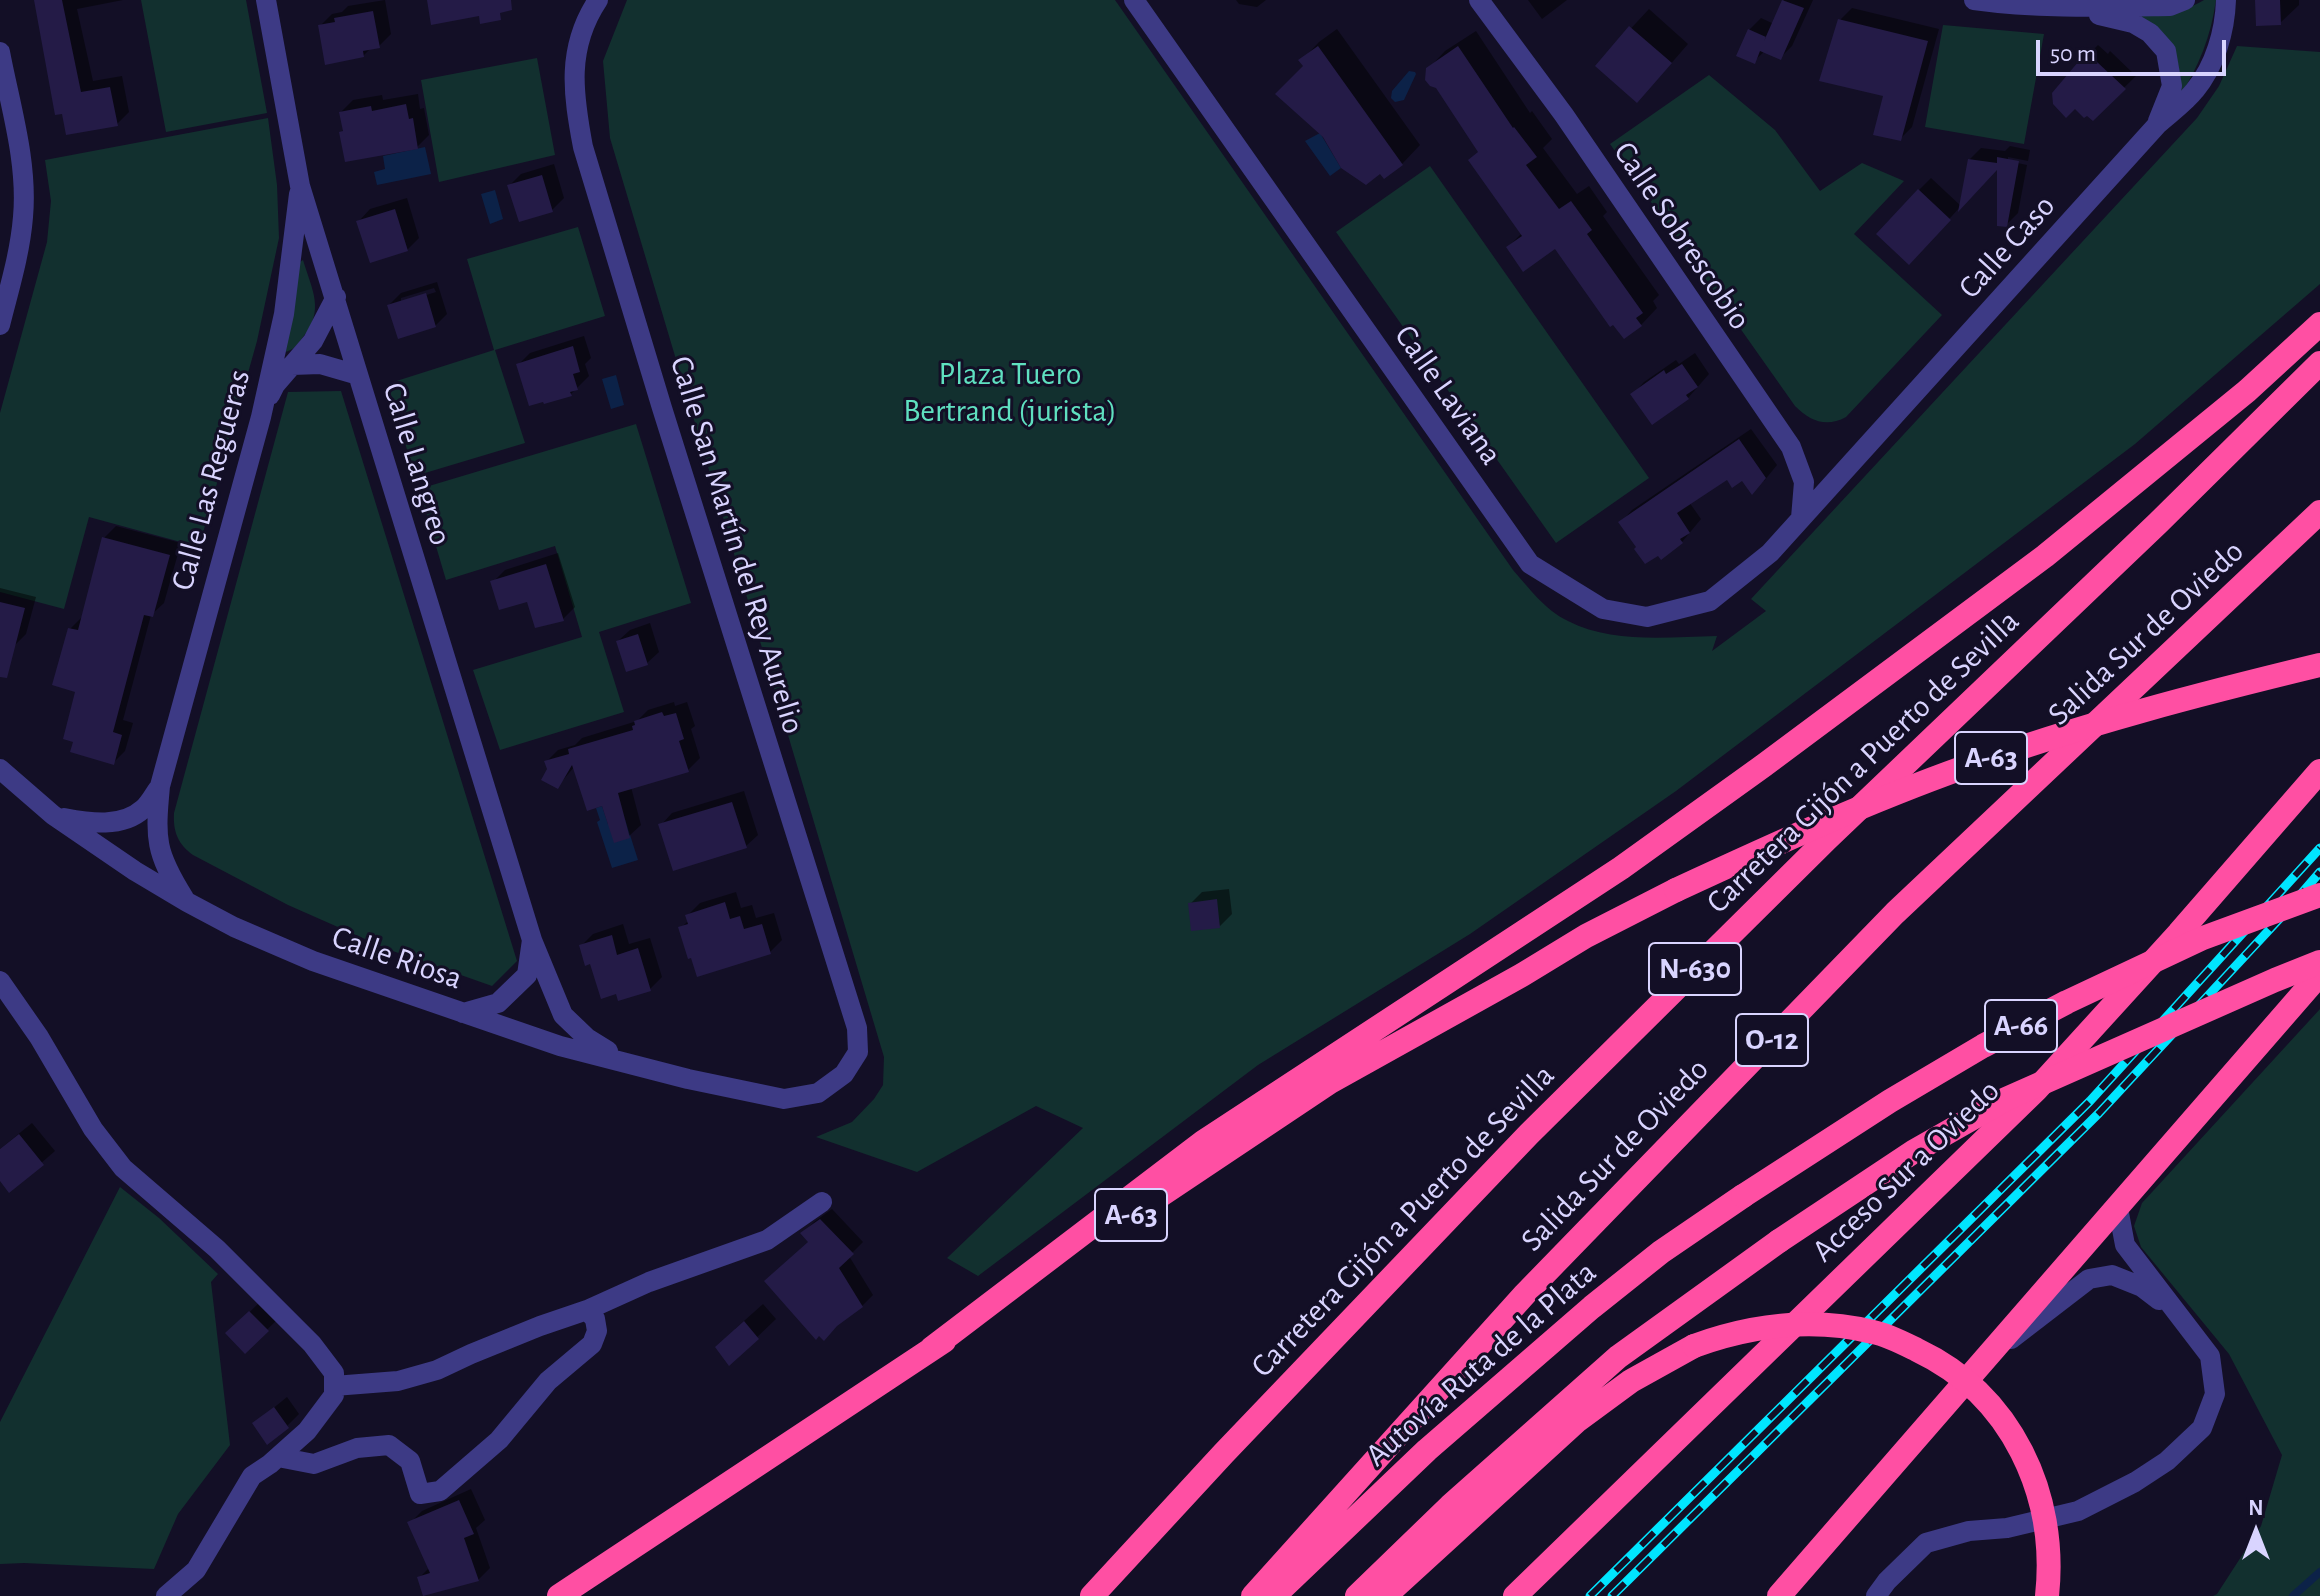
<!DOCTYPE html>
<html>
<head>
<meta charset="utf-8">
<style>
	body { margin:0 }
	#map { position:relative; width:2320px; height:1596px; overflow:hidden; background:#130f26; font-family:"Alegreya Sans",sans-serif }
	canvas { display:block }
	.north { position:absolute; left:2216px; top:1492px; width:80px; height:80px; -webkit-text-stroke:6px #130f26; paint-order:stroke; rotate:0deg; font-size:22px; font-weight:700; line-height:32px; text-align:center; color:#d9d4ff }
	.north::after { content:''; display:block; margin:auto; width:28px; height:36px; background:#d9d4ff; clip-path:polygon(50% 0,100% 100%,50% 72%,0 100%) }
	.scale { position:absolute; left:2036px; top:40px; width:190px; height:36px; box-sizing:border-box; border:4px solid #d9d4ff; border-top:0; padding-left:10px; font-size:24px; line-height:28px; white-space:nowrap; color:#d9d4ff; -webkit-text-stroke:6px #130f26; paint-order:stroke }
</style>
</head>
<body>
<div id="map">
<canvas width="2320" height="1596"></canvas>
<div class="north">N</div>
<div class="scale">50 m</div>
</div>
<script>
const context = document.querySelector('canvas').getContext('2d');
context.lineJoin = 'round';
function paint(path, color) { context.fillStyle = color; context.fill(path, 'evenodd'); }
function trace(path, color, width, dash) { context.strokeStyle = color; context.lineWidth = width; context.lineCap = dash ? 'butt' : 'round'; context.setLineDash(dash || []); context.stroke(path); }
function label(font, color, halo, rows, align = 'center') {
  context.font = font + ' "Alegreya Sans",sans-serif'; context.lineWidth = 6; context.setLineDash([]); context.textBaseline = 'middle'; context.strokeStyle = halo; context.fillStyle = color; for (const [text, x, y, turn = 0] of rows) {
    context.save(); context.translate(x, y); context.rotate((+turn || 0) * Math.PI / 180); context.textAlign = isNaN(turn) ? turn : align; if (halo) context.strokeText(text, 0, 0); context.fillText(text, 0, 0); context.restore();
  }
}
paint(new Path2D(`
	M141 0H246L267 113 166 132Z
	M627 0H1115L1513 570C1529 588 1545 610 1568 621 1613 644 1668 637 1717 636L1712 651 1766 611 1751 599 2197 118 2219 86 2237 46 2320 52V284L2135 444 1676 791 1470 934 1258 1065 978 1276 947 1258 1083 1128 1036 1106 917 1172 816 1137 852 1122 874 1099 883 1085 884 1057 610 138 603 61Z
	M2204 0H2216C2211 36 2199 67 2179 97 2183 57 2172 35 2137 14 2161 12 2183 13 2204 0Z
	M1943 25 2044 34 2024 144 1925 127Z
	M537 58 555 155 439 182 421 80Z
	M1709 75 1775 130 1820 191 1862 163 1904 181 1854 234 1942 315 1846 417C1826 428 1810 421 1795 406L1610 144Z
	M268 118 277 185 279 238 257 341 199 547 89 517 64 609 0 592V413L47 242 51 201 45 160Z
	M1430 166 1649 478 1556 543 1336 232Z
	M578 227 605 316 495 350 525 443 415 476 387 384 494 350 467 259Z
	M303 260C312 290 325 310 303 337 297 345 293 351 284 352L300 262Z
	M341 391 517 961 492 986 390 950 288 905 193 855C178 844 173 832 174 813L288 392Z
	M636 424 691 603 599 632 624 712 500 750 473 670 582 637 555 546 446 580 419 489Z
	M2320 1009V1596H2213L2217 1594 2261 1526 2282 1455 2229 1354 2141 1247 2134 1226 2142 1203Z
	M120 1187 159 1218 218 1274 211 1282 230 1445 178 1514 154 1569 24 1563 0 1564V1422Z`), '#12302f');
paint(new Path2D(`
	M1409 71 1415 72 1416 74 1404 100 1395 102 1391 98 1392 91Z
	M1320 133 1341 168 1330 176 1305 141Z
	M425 147 431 174 377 185 374 172 385 169 383 156Z
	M495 190 503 219 490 224 481 194Z
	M616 375 624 405 611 409 602 379Z
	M602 806 608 824 625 819 638 860 612 868 597 822 600 820 596 808Z`), '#0c2248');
paint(new Path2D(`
	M36 0H123L77 9 93 81 122 76 129 112 117 124 68 133Z
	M385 0 391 34 379 46 371 48 363 56 320 26 332 14 342 12 348 6Z
	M1236 0H1266L1257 7 1239 4Z
	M1528 0H1567L1542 19Z
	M1784 0H1813L1792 46 1780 58 1765 51 1754 61 1749 30 1761 18 1774 24Z
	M2257 0H2299V5L2280 23Z
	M1852 8 1939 29 1912 127 1900 139 1885 95 1840 20Z
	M1649 9 1688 44 1655 82 1597 65Z
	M1337 29 1420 145 1402 164 1384 176 1301 61 1319 42Z
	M1476 31 1530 113 1532 111 1552 139 1543 148 1577 194 1589 186 1607 212 1603 216 1659 295 1653 301 1657 308 1641 325 1556 246 1508 247 1522 233 1480 150 1428 69 1445 51Z
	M2098 45 2108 54 2110 51 2136 76 2093 118 2086 57Z
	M418 94 420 109 424 108 429 135 417 147 341 133 344 129 341 112 353 100 382 95 383 100Z
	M2010 146 2030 150 2028 161 2008 157V161L2027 165 2018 213 2006 225 1999 166 1969 160 1981 148 2005 151Z
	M554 164 564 198 552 210 509 186 521 174Z
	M1931 178 1961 206 1921 250 1919 190Z
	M407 198 419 238 407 250 359 221 370 209Z
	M437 282 447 314 435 326 389 305 401 293ZM434 288 436 292 401 303V298Z
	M584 336 591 358 585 364 589 376 571 394 518 365 530 353Z
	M1695 353 1709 374 1688 398 1633 394 1644 382 1676 360 1679 364Z
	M1751 429 1777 465 1764 481 1727 477 1689 502 1701 519 1682 542 1638 547 1621 522 1632 510Z
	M116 526 181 543 164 603 151 615 123 720 133 723 125 751 113 763 75 740 78 690 70 629 82 617 104 538Z
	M558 553 575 607 563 619 493 582 505 570Z
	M0 588 36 597 26 634 14 646 0 642Z
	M650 623 659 652 647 663 618 641 630 630Z
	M674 702 675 706 687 702 695 726 691 729 700 758 688 770 631 787 641 825 629 836 575 766 558 786 546 762 558 750 575 745 582 738 637 721 648 710Z
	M744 791 758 835 746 846 661 825 672 813Z
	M1229 889 1232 914 1220 926 1190 904 1202 892Z
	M736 892 741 908 752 905 756 918 774 913 782 940 770 952 681 928 689 920 688 915 700 903Z
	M623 924 629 944 650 938 662 977 650 989 617 991 581 946 593 934Z
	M32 1123 55 1151 10 1190 0 1178V1149Z
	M832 1209 863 1242 849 1256 873 1295 862 1306 803 1233 814 1222Z
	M262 1300 279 1318 245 1351 228 1333Z
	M763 1304 776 1319 730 1363 735 1329Z
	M287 1397 299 1414 287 1426 255 1423Z
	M471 1489 485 1520 476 1528 490 1568 478 1580 419 1578 430 1567 410 1523 422 1511Z`), '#0007');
trace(new Path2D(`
	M2293 1596 2320 1572`), '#0c2248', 8);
paint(new Path2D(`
	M34 0H62L81 92 110 87 118 126 66 135 62 114 55 115Z
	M427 0H511L512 10 500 13 501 20 480 24 479 16 431 25Z
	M1782 0 1804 8 1781 60 1760 51 1755 64 1736 56 1748 29 1766 37 1764 41Z
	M2255 0H2280L2281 25 2256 26Z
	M373 11 380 48 363 51 364 57 325 65 318 25 335 22 334 18Z
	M1838 19 1928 41 1901 141 1873 135 1883 96 1819 81Z
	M1629 26 1672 63 1637 103 1595 66Z
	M1318 46 1403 165 1384 179 1380 174 1366 185 1341 168 1323 137 1275 94 1303 66 1298 60Z
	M1458 46 1513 128 1514 127 1537 157 1526 165 1559 209 1571 201 1592 230 1587 234 1643 313 1636 318 1642 326 1624 339 1613 325 1610 327 1555 249 1523 272 1506 247 1522 236 1468 160 1478 152 1436 88 1430 86 1425 80 1426 68Z
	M2084 55 2095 64 2097 62 2126 89 2093 121 2087 116 2084 118 2075 109 2066 118 2053 104 2052 93Z
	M406 104 409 119 413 118 418 149 345 162 339 132 343 131 339 112 371 106 372 111Z
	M1997 157 2019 161 2007 227 1997 226V170L1958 212 1968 159 1997 163Z
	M542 175 553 212 519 222 507 185Z
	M1918 189 1951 220 1909 265 1876 234Z
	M395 209 408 251 370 263 356 221Z
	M426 293 436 327 398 339 387 305Z
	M573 346 580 372 573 374 578 390 570 392 572 396 544 404 543 402 529 406 516 364Z
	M1682 364 1698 387 1686 395 1689 399 1652 425 1630 394 1664 370 1666 374Z
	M1739 439 1766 478 1752 495 1742 481 1732 488 1727 480 1677 513 1690 533 1680 539 1683 543 1661 560 1658 556 1645 564 1634 549 1636 547 1618 522Z
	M102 537 170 555 153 617 144 615 113 732 122 735 114 765 70 752 73 742 63 739 75 692 52 685 68 628 78 630Z
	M546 564 564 621 535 628 527 602 499 610 490 581Z
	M0 602 25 608 7 678 0 677Z
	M638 634 648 665 626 672 616 641Z
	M662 712 664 716 676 713 684 739 679 741 689 772 618 793 630 838 614 843 602 806 587 811 572 765 558 789 541 780 547 769 544 761 569 754 568 749 633 730 632 726 635 725 634 721Z
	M732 802 747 848 673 871 658 824Z
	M1217 899 1220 928 1191 931 1188 903Z
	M725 902 730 919 740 916 744 929 762 924 771 954 697 977 691 958 688 959 678 927 688 924 685 915Z
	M612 935 617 955 638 948 651 991 618 1001 616 994 601 999 590 964 585 966 579 945Z
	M19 1134 44 1165 9 1193 0 1181V1149Z
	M820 1219 854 1254 839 1268 863 1307 837 1326 824 1341 819 1336 816 1340 764 1281 808 1242 800 1233Z
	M249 1311 269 1331 245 1354 225 1333Z
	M744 1321 759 1339 729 1366 715 1347Z
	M274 1407 289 1428 267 1445 252 1423Z
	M459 1500 474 1534 464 1538 479 1581 423 1596 417 1577 430 1573 407 1522Z`), '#241b47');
trace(new Path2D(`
	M266 0 300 186 532 940 563 1015 587 1038 608 1051
	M1134 0 1530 564 1603 609 1647 617 1710 601 1770 553 2157 125C2169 114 2185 103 2195 90 2215 66 2225 31 2226 0
	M1479 0 1564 115 1791 447 1804 482 1801 518
	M1974 0C2039 9 2104 7 2170 6L2185 0
	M2099 15 2133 23 2150 33 2166 51 2172 86 2158 121
	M0 52C10 105 28 162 23 217 20 254 9 289 0 325
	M292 365 320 364 358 375
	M270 395 275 385 313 341 336 297
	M0 769 53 815 135 871 187 902 234 927 313 961 560 1046 688 1079 784 1099 818 1093 844 1074 858 1052 857 1028 662 408 583 147C573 94 566 48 598 0
	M64 818C90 823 122 828 143 809 149 804 153 796 158 789
	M184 898C155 852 155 839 160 786L261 417 284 314 299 194
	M0 981 39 1037 93 1129 123 1168 217 1249 312 1344 334 1373V1395L307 1431 270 1464 252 1476 196 1570 166 1596
	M463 1013 498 1003 527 975 532 940
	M2011 1339 2089 1279 2112 1275 2142 1287 2159 1300
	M334 1386 398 1381 437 1370 471 1354 540 1326 587 1310 649 1282 767 1240 822 1202
	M278 1457 314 1464 357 1448 389 1445 410 1461 420 1494 440 1491 499 1440 548 1381 592 1344 597 1331 595 1319 587 1310
	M1876 1596 1887 1581 1926 1543 1969 1531 2007 1528 2078 1511 2135 1482 2167 1461 2202 1428 2215 1394 2210 1356 2125 1245 2118 1208`), '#3d3a85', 20);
trace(new Path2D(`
	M1134 1213 1330 1082 1522 975 1586 936 1676 890
	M932 1348 1203 1142 1621 868 1763 766 2045 556 2247 391 2320 324
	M559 1596 944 1341
	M1092 1596 1224 1453 1529 1134 1827 839 2158 523 2320 363
	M1253 1596 1525 1294 1895 913 2320 512
	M1274 1596 1427 1450 1592 1307 1661 1252 1743 1196
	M1357 1596 1450 1506 1618 1357 1779 1241
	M1385 1596 1578 1420 1631 1381 1694 1346
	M1515 1596 2036 1090 2179 933 2320 771
	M1779 1596 2320 974`), '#ff4fa3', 24);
const rail = new Path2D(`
	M1590 1596 2090 1101 2320 848
	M1612 1596 2099 1113 2282 916 2320 872`);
trace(rail, '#00e5ff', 9);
trace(rail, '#130f26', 6, [18]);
trace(new Path2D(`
	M1676 890C1771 846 1867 802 1965 767 2081 725 2200 694 2320 665
	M1743 1196 1890 1101 1983 1046 2067 1002 2203 938 2320 895
	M1779 1241 1913 1152 2006 1099 2275 980 2320 962
	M1694 1346C1752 1325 1812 1317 1873 1332 1888 1335 1903 1343 1917 1350 2012 1395 2058 1495 2047 1596`), '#ff4fa3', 24);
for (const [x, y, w] of [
	[1991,758,72],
	[1695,969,92],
	[2021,1026,72],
	[1772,1040,72],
	[1131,1215,72]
]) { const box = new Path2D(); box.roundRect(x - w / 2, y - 26, w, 52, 6); context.fillStyle = '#130f26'; context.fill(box); trace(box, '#d9d4ff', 2); }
label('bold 30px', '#d9d4ff', null, [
	["A-63",1991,758],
	["N-630",1695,969],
	["A-66",2021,1026],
	["O-12",1772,1040],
	["A-63",1131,1215]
]);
label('32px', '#d9d4ff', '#130f26', [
	["Calle Sobrescobio",1682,236,56],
	["Calle Caso",2007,247,-48],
	["Calle Laviana",1448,395,55],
	["Calle Langreo",417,464,73],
	["Calle Las Regueras",211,480,-75],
	["Calle San Martín del Rey Aurelio",737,545,73],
	["Salida Sur de Oviedo",2146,633,-43],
	["Carretera Gijón a Puerto de Sevilla",1863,762,-44],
	["Calle Riosa",397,958,19],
	["Salida Sur de Oviedo",1615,1155,-46],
	["Acceso Sur a Oviedo",1906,1171,-44],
	["Carretera Gijón a Puerto de Sevilla",1403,1221,-46],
	["Autovía Ruta de la Plata",1481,1364,-41]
]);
label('32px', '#5fe0c0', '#130f26', [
	["Plaza Tuero",1010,374],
	["Bertrand (jurista)",1010,411]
]);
</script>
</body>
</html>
